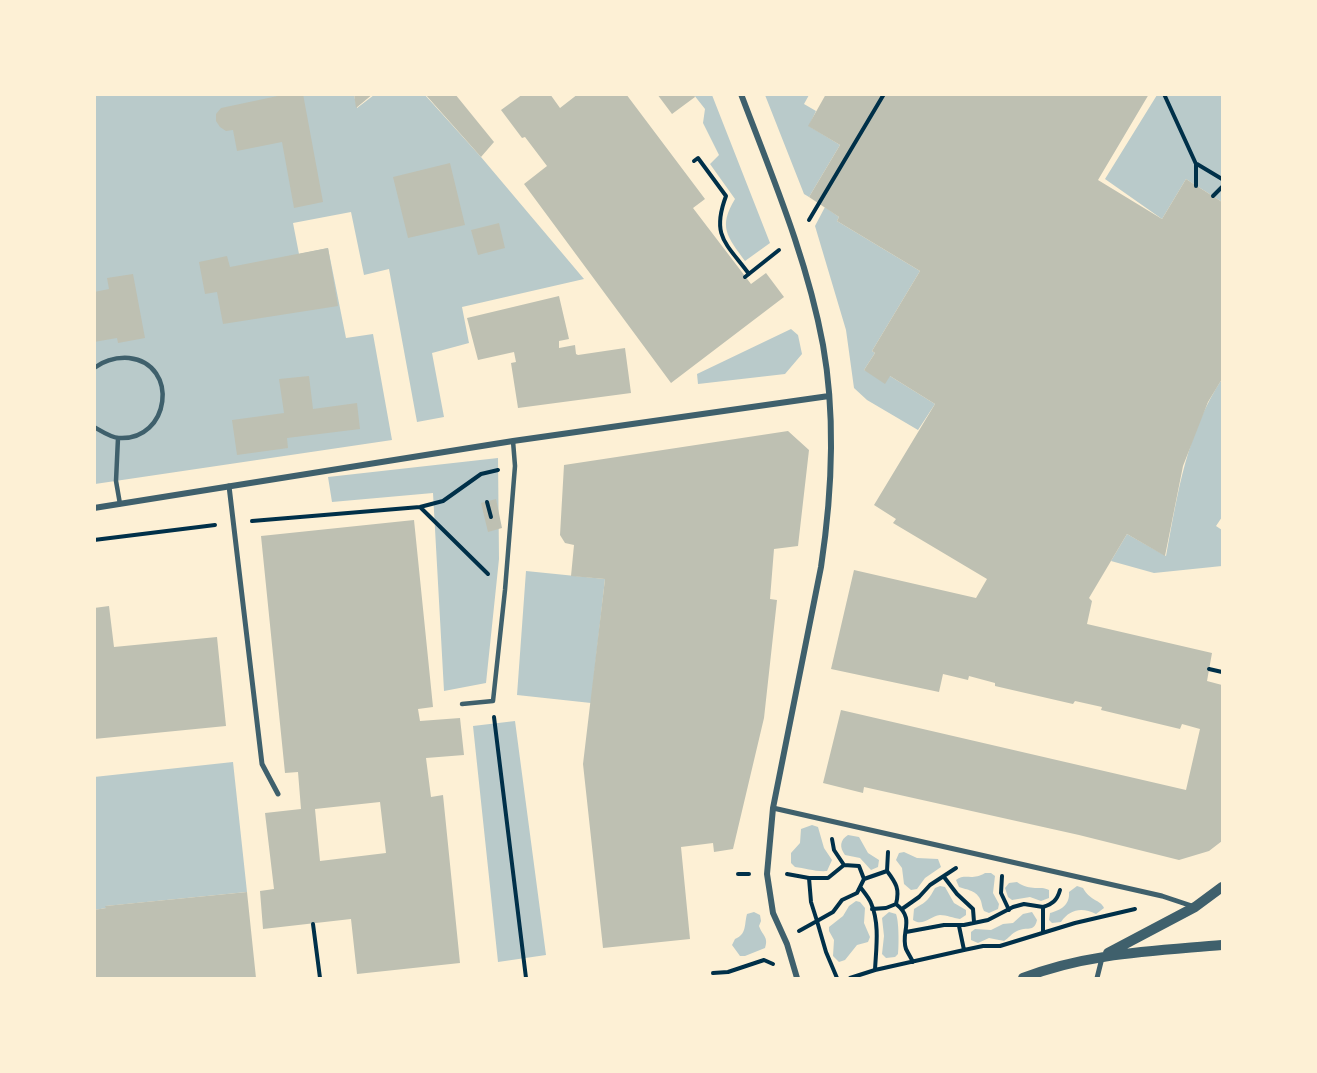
<!DOCTYPE html>
<html>
<head>
<meta charset="utf-8">
<style>
	body { margin:0 }
	#map { position:relative; width:1317px; height:1073px; overflow:hidden; background:#fdf0d5; font-family:"Exo 2",sans-serif }
	canvas { display:block }
	.frame { position:absolute; inset:0; border:96px solid #fdf0d5; pointer-events:none }
</style>
</head>
<body>
<div id="map">
<canvas width="1317" height="1073"></canvas>
<div class="frame"></div>
</div>
<script>
const context = document.querySelector('canvas').getContext('2d');
context.lineJoin = 'round';
function paint(path, color) { context.fillStyle = color; context.fill(path, 'evenodd'); }
function trace(path, color, width, dash) { context.strokeStyle = color; context.lineWidth = width; context.lineCap = dash ? 'butt' : 'round'; context.setLineDash(dash || []); context.stroke(path); }
paint(new Path2D(`
	M95 95H354L357 108 374 95H425L481 157 584 279 462 307 469 343 432 353 444 417 417 422 389 269 364 275 351 212 293 223 299 254 328 248 346 338 373 334 392 440 95 484Z
	M694 95H712L770 243 745 261C727 236 718 227 735 199L710 164 719 155 703 123 705 109Z
	M765 95H809L804 104 816 111 809 126 840 145 809 197 804 194Z
	M1157 95H1222V202L1186 179 1162 219 1105 179Z
	M825 207 839 217 837 221 920 271 872 351 875 353 864 370 890 376 935 404 918 430 867 400 854 388 846 330 815 226Z
	M791 329 798 335 802 354 785 374 698 384 697 374Z
	M1222 379V517L1216 526 1222 530V566L1154 573 1111 561 1127 534 1166 556C1178 492 1186 434 1222 379Z
	M498 458 499 559 486 683 444 691 433 493 332 502 328 477Z
	M526 571 605 579 591 703 517 695Z
	M515 721 546 955 498 962 473 726Z
	M233 762 247 892 106 906V908L95 910 94 777Z
	M812 825 818 827 824 848 832 860 827 871C816 872 805 868 795 867L791 863V853L800 843 801 829Z
	M848 835 859 837 868 853 879 860 878 867 871 870 860 858 845 855C839 847 840 840 848 835Z
	M904 852 917 858 938 859 941 867 925 878 917 889 911 890 904 884 902 868 896 860 899 853Z
	M985 873H991L995 876 993 893 999 904 998 909 989 913 984 911C982 908 982 904 981 901 977 890 967 890 959 887L956 880C965 873 972 881 985 873Z
	M1017 882C1031 892 1040 885 1049 890V898L1041 901 1030 897 1012 900 1008 897 1005 888 1009 883Z
	M940 886 945 887 954 903 966 910V915L960 919C953 918 947 915 940 915 930 916 923 927 913 920L914 909C926 902 928 901 935 888Z
	M1077 886 1083 888C1090 901 1101 900 1104 908L1096 914C1082 907 1070 909 1061 922L1052 923 1049 920 1050 913C1061 910 1070 905 1069 892Z
	M856 901 860 902 865 908 864 923 870 937 868 942 857 945 845 960 839 962 833 956 834 940 829 931V927L843 916 849 906Z
	M754 912 760 915 761 921 759 926C762 935 769 937 765 948L745 956H740L732 945 735 939C747 934 744 925 747 914Z
	M889 912 896 914C899 921 899 946 898 954L895 957 886 958 882 954 884 936 882 918Z
	M1032 912 1037 920C1034 933 1027 926 1017 931 1012 933 1009 938 1004 941L989 938 978 943 971 940V932L975 929 991 930 1003 924 1013 923 1023 914Z`), '#b9caca');
paint(new Path2D(`
	M287 94H303L323 202 294 208 282 142 237 151 233 130 226 131 220 127 216 121V114L221 108Z
	M354 94H373L356 108Z
	M425 94H455L494 142 481 157Z
	M523 94H550L560 108 578 94H626L705 199 693 208 751 284 766 273 784 297 671 383 524 184 547 166 525 137 522 138 501 110Z
	M657 94H694L695 97 672 114Z
	M826 94H1149L1098 180 1162 219 1186 179 1222 202V379L1208 402 1183 466 1165 556 1127 534 1089 598 1092 601 1087 624 1212 653 1207 681 1222 685V841L1209 851 1179 860 1079 835 864 787 863 793 823 783 841 710 1186 790 1200 729 1182 724 1180 729 1101 710 1102 707 1075 701 1073 704 995 686V683L969 676 968 680 943 674 939 692 831 669 854 570 976 598 987 579 893 523 896 519 874 505 935 404 890 376 885 384 864 370 875 353 872 351 920 271 837 221 839 217 809 197 840 145 808 126Z
	M450 163 465 225 408 238 393 177Z
	M499 223 505 248 478 255 471 230Z
	M328 248 338 306 223 324 217 292 205 294 199 262 227 256 230 267Z
	M133 274 145 338 118 343 117 338 94 342V292L109 289 107 278Z
	M559 296 569 339 559 341V348L575 345 576 354 578 355 625 348 631 393 518 408 511 363 516 362 514 352 478 360 467 318Z
	M309 376 313 409 357 403 360 429 287 438 288 448 237 455 232 420 284 413 279 379Z
	M788 431 809 450 798 546 774 549 770 599 777 600 764 718 733 849 714 852 713 843 681 847 690 939 603 948 583 764 605 579 571 576 574 545 565 543 560 535 564 465Z
	M496 499 502 528 488 532 481 503Z
	M414 520 433 707 418 709 420 721 460 718 464 755 426 758 431 797 443 795 460 963 357 974 351 919 263 929 260 891 274 889 265 813 301 809 298 772 285 773 261 536ZM380 802 386 853 320 861 315 809Z
	M109 606 114 647 217 637 226 726 94 739V608Z
	M247 892 256 978H94V910L106 908 105 906Z`), '#bec0b2');
trace(new Path2D(`
	M1164 94 1196 164V186
	M694 161 698 158 726 196C711 236 726 243 749 274
	M1197 164 1222 179
	M1213 196 1222 187
	M809 220 884 94
	M745 277 779 250
	M487 502 491 517
	M421 508 488 574
	M252 521 420 507 443 501 481 474 498 470
	M94 540 215 525
	M1209 669 1222 672
	M494 717 526 978
	M832 839 834 850 844 865
	M887 871C896 883 900 889 896 904
	M738 874H749
	M787 874 809 878H828L844 865 859 866 864 879 857 893 842 900 833 912 817 921 826 952 837 978
	M1002 876 1001 893 1009 910
	M944 877 957 894 973 909 974 922
	M864 879 887 871 888 852
	M861 888C864 892 869 898 871 903 880 924 876 949 875 970
	M1043 907C1052 904 1057 901 1060 890
	M872 909 886 908 896 904C916 920 900 931 906 949 908 953 911 958 913 962
	M902 909 919 897 930 885 956 868
	M313 924 320 978
	M959 926 964 950
	M799 931 817 921 811 902 809 878
	M906 932 944 925H964L988 920 1013 907 1024 904 1043 907V932
	M713 973 728 972 764 960 773 964
	M850 978 875 970 964 950 983 946H1000L1075 923 1135 909`), '#003049', 4);
trace(new Path2D(`
	M94 368C105 360 115 357 129 358 180 364 170 441 119 438 112 438 101 431 94 427
	M118 438 116 481 120 504
	M462 704 493 701 505 590 515 466 513 441`), '#3f606c', 4.5);
trace(new Path2D(`
	M229 486 262 764 278 794
	M773 808 1162 896 1195 907
	M1097 978 1102 958`), '#3f606c', 5);
trace(new Path2D(`
	M741 94C772 176 807 258 823 345 836 418 832 494 821 567L773 808 767 874 773 913 787 944 797 978
	M94 508 513 441 829 396`), '#3f606c', 6);
trace(new Path2D(`
	M1108 953 1195 907 1222 887
	M1023 978C1086 953 1156 951 1222 945`), '#3f606c', 10);
</script>
</body>
</html>
